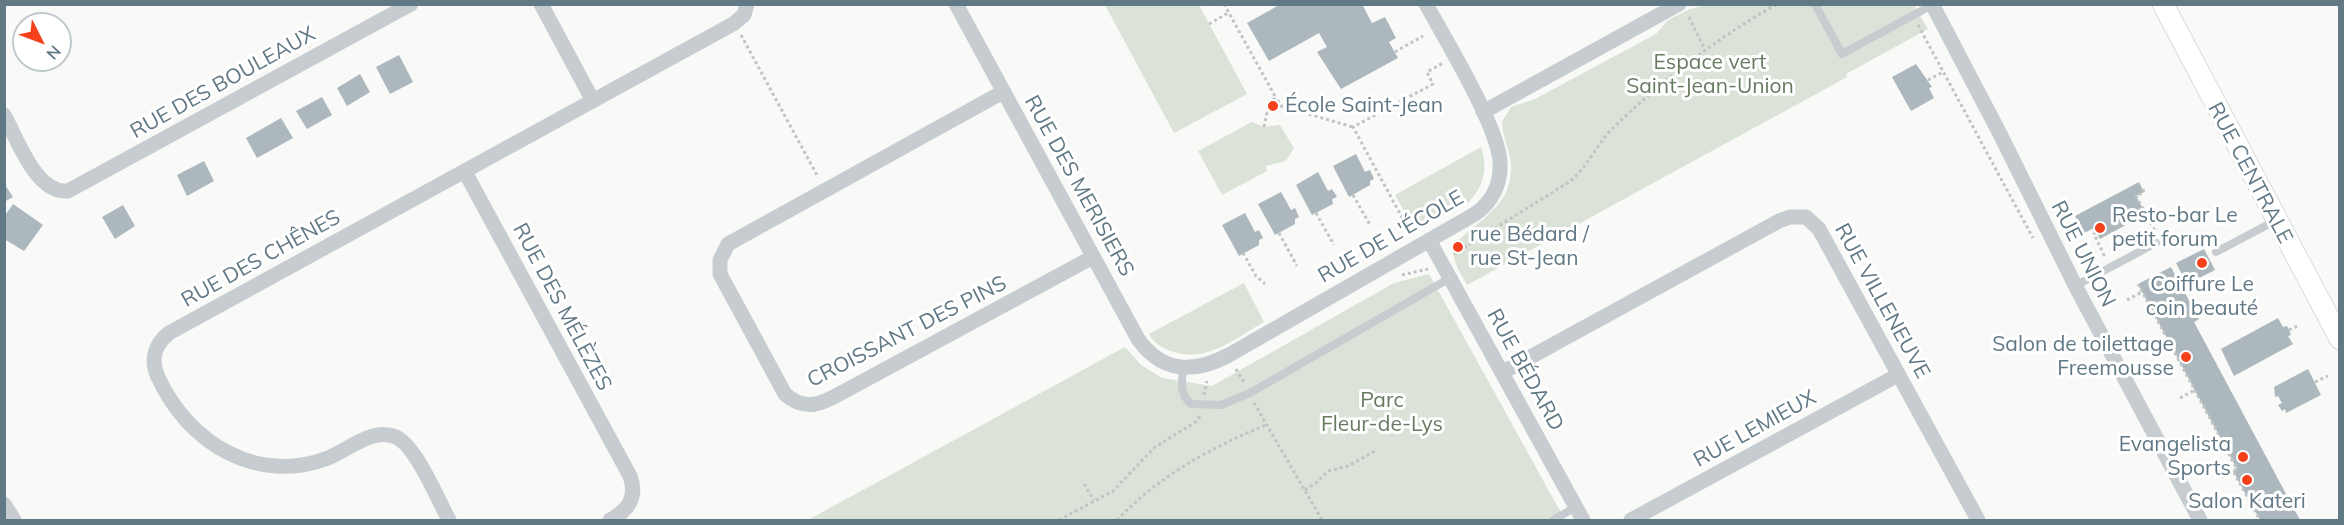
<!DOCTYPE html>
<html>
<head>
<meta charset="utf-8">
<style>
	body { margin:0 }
	#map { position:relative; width:2344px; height:525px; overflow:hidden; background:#f9f9f7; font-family:Mulish,sans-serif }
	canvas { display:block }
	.frame { position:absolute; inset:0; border:6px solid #617885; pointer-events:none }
	.north { position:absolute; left:12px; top:12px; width:60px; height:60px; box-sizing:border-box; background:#fff; border:2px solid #c0c9ce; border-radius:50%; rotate:132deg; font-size:16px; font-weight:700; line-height:24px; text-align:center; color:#617885 }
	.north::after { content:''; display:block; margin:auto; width:21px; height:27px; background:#f4411c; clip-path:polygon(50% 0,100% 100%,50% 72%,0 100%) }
</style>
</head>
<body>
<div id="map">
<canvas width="2344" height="525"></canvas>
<div class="frame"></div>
<div class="north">N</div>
</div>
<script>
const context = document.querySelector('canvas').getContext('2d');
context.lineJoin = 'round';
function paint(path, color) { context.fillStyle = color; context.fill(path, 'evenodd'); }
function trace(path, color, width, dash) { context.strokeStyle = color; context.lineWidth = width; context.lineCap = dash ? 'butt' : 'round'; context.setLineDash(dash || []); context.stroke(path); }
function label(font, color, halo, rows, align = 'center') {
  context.font = font + ' Mulish,sans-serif'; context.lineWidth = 6; context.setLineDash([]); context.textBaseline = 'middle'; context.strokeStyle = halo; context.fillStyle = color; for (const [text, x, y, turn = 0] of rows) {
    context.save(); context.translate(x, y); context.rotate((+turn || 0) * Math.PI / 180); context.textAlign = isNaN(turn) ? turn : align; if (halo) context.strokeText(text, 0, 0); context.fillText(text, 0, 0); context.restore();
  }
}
paint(new Path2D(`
	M1710 4 1914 5 1928 29 1846 74 1847 77 1467 285C1462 275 1453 263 1453 251 1453 236 1497 217 1507 190 1518 159 1504 149 1502 122L1511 107 1535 99 1656 34 1668 20 1690 9Z
	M1105 5H1199L1247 94 1174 133Z
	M1252 122 1264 127 1280 125 1294 148 1286 161 1266 166 1267 171 1222 195 1198 151Z
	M1481 147C1488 169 1484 185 1469 202L1415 231 1395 195Z
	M1429 274 1565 520H808L1125 347 1141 365 1162 378 1212 386 1394 283Z
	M1244 283 1264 322C1236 338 1206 364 1171 351 1162 348 1154 343 1149 334Z`), '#dbe2d7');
paint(new Path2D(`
	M1281 4H1362L1372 23 1385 17 1396 38 1389 42 1398 58 1341 89 1317 52 1327 47 1319 33 1269 61 1247 23Z
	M399 55 413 82 390 94 376 67Z
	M1916 64 1932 87 1929 88 1934 98 1911 111 1892 77Z
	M360 74 370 92 347 106 337 88Z
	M322 97 332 115 307 129 296 111Z
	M281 118 293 138 257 158 246 138Z
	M1356 154 1365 172 1370 170 1374 179 1370 181V185L1349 197 1333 166Z
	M204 161 214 181 187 196 177 175Z
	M1318 172 1328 191 1332 189 1337 197 1332 199 1333 204 1312 215 1296 185Z
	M2139 182 2144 192 2136 196 2146 214 2100 239 2094 228 2084 233 2075 216Z
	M4 183 13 197 4 202Z
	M1281 192 1291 210 1295 208 1299 217 1295 219V224L1275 235 1258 204Z
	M13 204 43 225 24 251 4 239V217Z
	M123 205 135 226 115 239 102 217Z
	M1245 213 1255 232 1259 230 1263 238 1259 240V245L1239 256 1222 225Z
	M2204 249 2215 270 2187 284 2176 263Z
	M2171 267 2199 319 2194 322 2300 520H2260L2233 471 2237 469 2138 284Z
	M2278 318 2283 327 2287 326 2289 330 2291 335 2288 336 2293 344 2234 376 2221 349Z
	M2308 369 2321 395 2286 413 2285 409 2282 411 2278 405 2282 403 2278 396 2275 397 2274 387Z`), '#acb8bd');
const secondary = new Path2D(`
	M2163 4 2340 339`);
trace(secondary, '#b8c0c4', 22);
trace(new Path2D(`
	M1224 4 1276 98
	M1689 17 1705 50
	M1209 24 1228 13
	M1918 25 2033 238
	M741 35 818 177
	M1395 52 1423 36
	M1928 80 1943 72
	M1264 127 1269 102 1276 98 1281 106 1353 127
	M2143 189 2144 192 2136 196 2155 231
	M1353 195 1370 225
	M1316 213 1334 245
	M2096 232 2094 234 2105 257
	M1279 233 1297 266
	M1411 234 1353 127 1433 84 1427 72 1443 63
	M1243 253 1256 276 1265 284
	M1454 254 1569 182C1588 167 1596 145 1612 129 1662 80 1716 39 1777 4
	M1402 275 1428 269
	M2138 284 2237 469 2233 471 2260 520
	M2127 300 2142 292
	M2289 330 2299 325
	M1236 369 1245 384
	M2315 382 2328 376
	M1204 395 1207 381
	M2180 398 2195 390
	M1254 403 1322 520
	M2222 477 2233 471
	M1084 484 1094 500
	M1305 490 1317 482 1328 471 1348 466 1377 450
	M1059 520 1113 491 1155 447 1197 421 1200 416
	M1117 520C1159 476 1210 448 1266 425`), '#c0c4c5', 3, [3, 3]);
trace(new Path2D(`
	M1815 4 1842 54 1932 5
	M2216 252 2275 221
	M2075 286 2156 243
	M1183 367C1182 382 1179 393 1191 404L1221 405 1250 393 1450 278
	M1553 520 1576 507`), '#c6cccf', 8);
trace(new Path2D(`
	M541 4 593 101
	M956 4 1138 339C1163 374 1195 373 1229 355L1475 214C1492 202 1501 184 1500 163 1499 127 1445 39 1426 4
	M1932 4 2000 134 2077 289 2200 520
	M1003 92 728 244 720 260V274L785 394C805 412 822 404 843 392L1093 257
	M1483 112 1679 4
	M4 115C18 140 36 194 68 191L411 4
	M465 172 630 476C638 497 628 511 610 520
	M1429 240 1583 520
	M1503 372 1779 221 1790 217H1806L1819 229 1978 520
	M4 504 14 520
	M449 520C438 500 416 446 396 437 372 427 349 450 328 458 257 485 188 443 158 377 150 360 155 344 169 333L733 24 744 15 747 4
	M1631 520 1898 375`), '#c6cccf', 15);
trace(secondary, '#fff', 21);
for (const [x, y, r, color] of [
	[1273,106,6,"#f4411c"],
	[2100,228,6,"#f4411c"],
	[1458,247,6,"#f4411c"],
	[2202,263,6,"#f4411c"],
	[2186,357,6,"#f4411c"],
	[2243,457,6,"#f4411c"],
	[2247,480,6,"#f4411c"]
]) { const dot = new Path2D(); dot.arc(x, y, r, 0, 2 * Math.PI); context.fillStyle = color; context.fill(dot); trace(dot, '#fff', 2); }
label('21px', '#677b61', '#fff', [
	["Espace vert",1710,63],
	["Saint-Jean-Union",1710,87],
	["Parc",1382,401],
	["Fleur-de-Lys",1382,425]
]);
label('21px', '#617885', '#fff', [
	["RUE DES BOULEAUX",223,83,-29],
	["RUE CENTRALE",2250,173,62],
	["RUE DES MERISIERS",1079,186,61],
	["RUE DE L'ÉCOLE",1391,237,-30],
	["RUE UNION",2083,254,63],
	["RUE DES CHÊNES",261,259,-29],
	["RUE VILLENEUVE",1882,301,61],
	["RUE DES MÉLÈZES",562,307,62],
	["CROISSANT DES PINS",907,332,-27],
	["RUE BÉDARD",1525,370,61],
	["RUE LEMIEUX",1755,429,-29]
]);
label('21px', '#617885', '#fff', [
	["École Saint-Jean",1285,106],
	["Resto-bar Le",2112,216],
	["petit forum",2112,240],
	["rue Bédard /",1470,235],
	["rue St-Jean",1470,259],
	["Coiffure Le",2202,285,"center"],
	["coin beauté",2202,309,"center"],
	["Salon de toilettage",2174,345,"right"],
	["Freemousse",2174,369,"right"],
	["Evangelista",2231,445,"right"],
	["Sports",2231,469,"right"],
	["Salon Kateri",2247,502,"center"]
], 'left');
</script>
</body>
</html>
